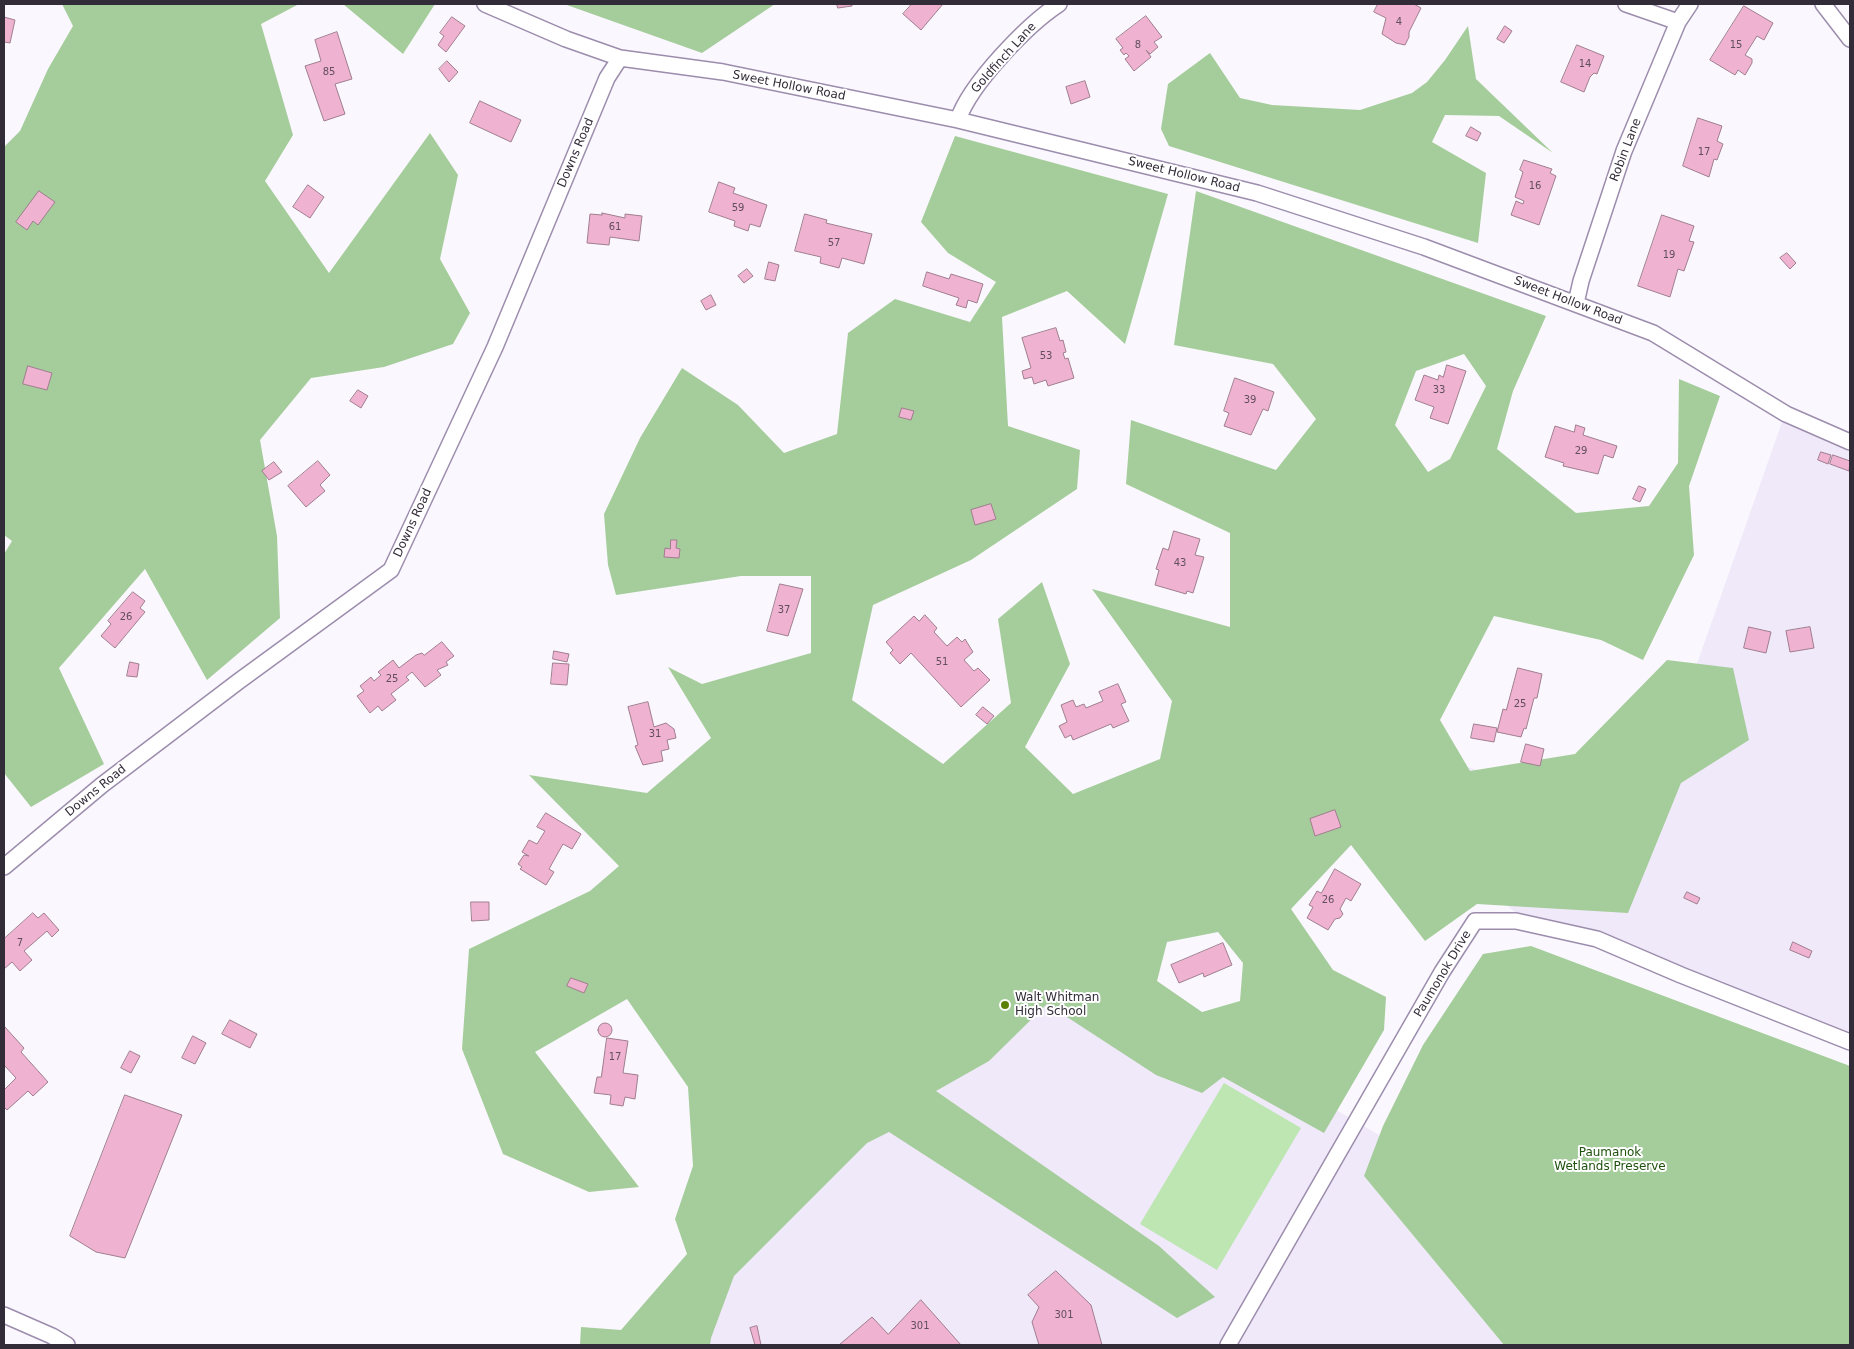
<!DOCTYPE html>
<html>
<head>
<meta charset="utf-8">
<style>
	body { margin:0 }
	#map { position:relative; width:1854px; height:1349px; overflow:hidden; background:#faf7fe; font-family:"DejaVu Sans",sans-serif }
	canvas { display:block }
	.frame { position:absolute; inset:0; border:5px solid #322c38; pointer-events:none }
</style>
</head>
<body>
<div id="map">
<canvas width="1854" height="1349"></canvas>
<div class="frame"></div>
</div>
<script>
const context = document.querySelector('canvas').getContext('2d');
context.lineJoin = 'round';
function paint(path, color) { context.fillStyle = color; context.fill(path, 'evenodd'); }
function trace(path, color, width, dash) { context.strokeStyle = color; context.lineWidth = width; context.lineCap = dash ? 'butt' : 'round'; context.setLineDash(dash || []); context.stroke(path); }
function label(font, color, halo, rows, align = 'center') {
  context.font = font + ' "DejaVu Sans",sans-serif'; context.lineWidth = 4; context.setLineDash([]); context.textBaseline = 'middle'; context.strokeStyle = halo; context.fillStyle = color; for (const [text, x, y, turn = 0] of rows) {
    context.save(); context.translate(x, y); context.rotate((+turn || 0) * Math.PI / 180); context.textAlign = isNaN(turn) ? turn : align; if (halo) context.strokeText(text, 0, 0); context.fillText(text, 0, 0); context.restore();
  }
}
paint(new Path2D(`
	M1782 422 1850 452V1035L1518 915 1397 806 1422 752 1604 812 1653 789Z
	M932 872 1384 1138 1364 1176 1504 1345H650Z`), '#f0e9f9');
paint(new Path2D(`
	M1224 1083 1301 1128 1217 1270 1140 1224Z`), '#bde6b3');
paint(new Path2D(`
	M62 4H299L261 24 293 135 265 181 329 273 430 133 458 175 440 259 470 313 453 344 384 367 311 378 260 440 277 536 280 618 207 680 145 569 59 668 104 764 31 807 4 773V554L12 541 4 535V147L20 131 48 69 73 26Z
	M343 4H435L403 54Z
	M564 4H775L702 53Z
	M1468 26 1476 79 1553 153 1499 116 1445 115 1432 142 1486 173 1478 243 1169 146 1161 129 1168 84 1210 53 1240 98 1272 105 1360 110 1412 93 1427 82 1445 60Z
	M955 136 1168 194 1125 344 1067 291 1002 317 1008 426 1080 450 1077 489 971 560 873 605 852 700 943 764 1011 703 998 619 1042 582 1070 664 1025 747 1073 794 1160 759 1172 701 1092 589 1230 627V533L1126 484 1131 420 1276 470 1316 419 1273 364 1174 345 1196 191 1546 316 1513 391 1497 449 1576 513 1649 506 1678 463 1679 379 1720 396 1689 486 1694 555 1643 660 1601 640 1494 616 1440 720 1470 771 1575 754 1667 660 1733 668 1749 740 1681 783 1628 913 1477 904 1425 941 1351 845 1291 909 1333 970 1386 997 1384 1030 1324 1133 1223 1077 1202 1093 1156 1075 1047 1004 989 1061 936 1091 1159 1246 1215 1297 1177 1318 889 1132 867 1143 734 1276 711 1338 710 1345H580L581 1327 621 1330 687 1254 675 1219 693 1166 688 1087 627 999 535 1052 639 1187 589 1192 503 1154 462 1049 469 949 590 891 619 866 529 775 647 793 711 738 668 667 702 684 811 653V576H741L616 595 608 565 604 514 640 438 682 368 738 405 784 453 837 434 848 333 895 299 970 322 996 282 948 253 921 222ZM1464 354 1486 386 1450 459 1428 472 1395 425 1416 371ZM1218 932 1243 963 1240 1001 1202 1012 1157 981 1167 942Z
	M1531 946 1850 1066V1345H1504L1364 1176 1383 1126 1423 1045 1483 954Z`), '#a5cd9b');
const building = new Path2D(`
	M837 4H852V6L838 8Z
	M912 4H943L921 30 903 14Z
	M1378 4H1414L1421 8 1409 32V37L1405 45 1396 43 1382 34 1386 18 1374 12Z
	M1744 6 1773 23 1764 40 1757 36 1745 55 1752 59V63L1745 75 1738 70 1735 75 1710 60Z
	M1146 16 1162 37 1154 42 1158 47 1150 54 1146 50 1151 57 1134 71 1125 59 1129 56 1126 53 1124 55 1120 50 1123 48 1116 39Z
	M4 17 15 20 10 43 4 42Z
	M452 17 465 26 446 52 438 45 444 36 440 33Z
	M1505 26 1512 31 1504 43 1497 39Z
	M337 32 352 79 335 84 345 114 324 121 305 66 321 61 315 40Z
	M1577 45 1604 56 1597 74 1594 73 1590 77 1584 92 1561 82Z
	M447 61 458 72 449 82 439 69Z
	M1085 81 1090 97 1071 104 1066 87Z
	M480 101 521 120 511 142 470 123Z
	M1698 118 1722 126 1717 141 1723 144 1717 160 1714 159 1709 177 1683 166Z
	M1471 127 1481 133 1477 141 1466 136Z
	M1524 160 1552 169 1550 173 1556 176 1539 225 1511 215 1516 201 1523 204 1524 201 1515 197 1523 172 1520 170Z
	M719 182 735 188 733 193 767 205 760 227 750 224 748 231 734 226 735 221 709 212Z
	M308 185 324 197 310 218 293 207Z
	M39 191 55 202 38 225 33 221 27 230 16 222Z
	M602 213 625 218V214L642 216 639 241 610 237 609 245 587 243 590 214 602 215Z
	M805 214 827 220 826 223 872 234 864 264 842 258 839 268 820 263 821 257 795 251Z
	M1662 215 1694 226 1689 241 1694 242 1684 271 1678 269 1670 297 1638 286Z
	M1787 253 1796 263 1790 269 1780 258Z
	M769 262 779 265 775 281 765 279Z
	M747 269 753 276 744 283 738 276Z
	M927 272 949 279 951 274 983 284 977 303 968 300 966 308 956 305 959 298 923 286Z
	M711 295 716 305 706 310 701 301Z
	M1056 328 1060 341 1063 340 1066 352 1063 353 1065 359 1068 358 1074 378 1048 386 1046 380 1034 384 1032 377 1024 379 1022 371 1031 368 1022 338Z
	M1447 365 1466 371 1448 424 1430 418 1434 407 1415 400 1424 375 1438 380 1439 375 1443 377Z
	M28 366 52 373 47 390 23 384Z
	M1235 378 1274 392 1268 411 1263 409 1251 435 1224 426 1229 413 1224 411Z
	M358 390 368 396 361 408 350 401Z
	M902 408 914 411 911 420 899 417Z
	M1576 425 1585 428 1583 435 1617 446 1613 458 1604 455 1598 474 1563 466 1564 463 1545 457 1555 426 1574 432Z
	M1821 452 1831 455 1828 464 1818 460Z
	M1833 455 1850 461 1849 471 1830 464Z
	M318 461 330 475 320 485 325 491 306 507 288 486Z
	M274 462 282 472 269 480 262 471Z
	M1639 486 1646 489 1640 502 1633 499Z
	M991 504 996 519 975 525 971 510Z
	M1174 531 1200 539 1195 555 1204 557 1193 593 1187 591 1186 594 1155 585 1159 570 1156 569 1163 548 1168 550Z
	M671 540H677L676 548 680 549 679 558 664 557 665 548 670 549Z
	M780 584 803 589 788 636 767 631Z
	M133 592 145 601 140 608 145 612 115 648 101 636 111 624 108 621Z
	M925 615 937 628 934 632 947 646 957 637 962 642 965 639 973 652 964 660 974 671 978 668 990 680 961 707 911 653 900 664 890 653 893 650 886 642 914 616 919 621Z
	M1749 627 1771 632 1766 653 1744 648Z
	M1810 627 1814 648 1790 652 1786 631Z
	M442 642 454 656 446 662 448 665 437 670 441 675 425 687 412 672 406 677 409 680 391 694 396 700 382 711 378 706 370 713 357 696 364 691 360 686 371 677 374 681 381 675 378 672 393 660 399 668 416 655 422 653 424 655Z
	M554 651 569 654 567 662 553 659Z
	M130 662 139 664 137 677 127 676Z
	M553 663 569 664 567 685 551 684Z
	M1518 668 1542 674 1537 698H1534L1526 729 1524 728 1521 737 1497 732 1503 709 1506 710Z
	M1118 684 1126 702 1121 704 1129 721 1113 728 1111 724 1073 740 1071 735 1065 738 1059 726 1067 722 1061 705 1073 700 1076 707 1084 704 1086 708 1103 701 1099 692Z
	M648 702 654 727 666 723 674 729 676 738 667 740 669 749 661 751 663 761 643 765 635 746 638 745 628 707Z
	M983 707 994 716 987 724 976 715Z
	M1474 724 1497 728 1494 742 1471 738Z
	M1526 744 1544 749 1540 766 1521 762Z
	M1335 810 1341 827 1315 836 1310 819Z
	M546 813 581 834 572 849 563 844 549 869 554 872 546 885 520 869 522 867 518 864 524 855 529 856 522 852 529 840 537 844 545 831 537 827Z
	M1335 869 1361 884 1351 901 1346 898 1340 909 1343 914 1340 918 1335 919 1328 930 1307 918 1313 907 1309 905 1317 891 1321 893Z
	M1687 892 1700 898 1697 904 1684 898Z
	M471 902H489V920L472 921Z
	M33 913 38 918 44 913 59 930 52 937 47 931 24 951 32 960 20 971 12 962 4 969V939Z
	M1793 942 1812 951 1809 958 1790 950Z
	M1223 943 1232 965 1204 977 1203 973 1179 983 1171 965Z
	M571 978 588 984 584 993 567 986Z
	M230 1020 257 1034 250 1048 222 1034Z
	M598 1030a7 7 0 1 1 14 0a7 7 0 1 1-14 0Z
	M4 1026 24 1048 21 1052 48 1082 33 1096 28 1091 7 1110 4 1107V1090L16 1078 4 1065Z
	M193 1036 206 1043 195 1064 182 1058Z
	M607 1038 628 1041 623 1073 638 1075 635 1099 625 1097 623 1106 610 1104 611 1095 594 1093 597 1077H601Z
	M130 1051 140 1056 131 1073 121 1068Z
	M125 1095 182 1115 125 1258 96 1252 70 1236Z
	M1056 1271 1091 1305 1102 1345H1039L1032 1322 1039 1307 1028 1295Z
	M921 1300 961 1345H839L872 1317 888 1334Z
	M757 1326 761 1345H755L750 1328Z`);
paint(building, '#efb2d1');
trace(building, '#a07e8f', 1);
const street = new Path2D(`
	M485 4 566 39 620 58 723 72 958 120 1257 193 1424 247 1653 333 1786 414 1850 442
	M1626 4 1678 22
	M1823 4 1850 39
	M958 120C970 84 1027 25 1059 4
	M1576 303 1581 281 1624 151 1678 22 1690 4
	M4 867 102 785 239 681 391 570 495 347 607 78 620 58
	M4 1315 52 1336 67 1345
	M1228 1345 1442 972 1475 921H1516L1597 939 1681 975 1850 1042`);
trace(street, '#9c8dad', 18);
trace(street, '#fff', 15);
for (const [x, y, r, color] of [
	[1005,1005,5,"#598207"]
]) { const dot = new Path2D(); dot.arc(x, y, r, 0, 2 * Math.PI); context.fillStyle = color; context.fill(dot); trace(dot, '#fff', 2); }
label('10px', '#614e5e', null, [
	["4",1399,22],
	["8",1138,45],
	["15",1736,45],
	["14",1585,64],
	["85",329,72],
	["17",1704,152],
	["16",1535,186],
	["59",738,208],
	["61",615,227],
	["57",834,243],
	["19",1669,255],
	["53",1046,356],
	["33",1439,390],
	["39",1250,400],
	["29",1581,451],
	["43",1180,563],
	["37",784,610],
	["26",126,617],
	["51",942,662],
	["25",392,679],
	["25",1520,704],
	["31",655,734],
	["26",1328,900],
	["7",20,943],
	["17",615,1057],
	["301",1064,1315],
	["301",920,1326]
]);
label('12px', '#322c38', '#fff', [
	["Goldfinch Lane",1004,58,-48],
	["Sweet Hollow Road",789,86,11],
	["Robin Lane",1626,150,-69],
	["Downs Road",576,153,-67],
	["Sweet Hollow Road",1184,175,14],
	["Sweet Hollow Road",1568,301,21],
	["Downs Road",413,523,-65],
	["Downs Road",96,791,-39],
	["Paumonok Drive",1443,974,-59]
]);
label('12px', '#322c38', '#fff', [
	["Walt Whitman",1015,998],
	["High School",1015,1012]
], 'left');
label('12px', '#1e510d', '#fff', [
	["Paumanok",1610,1153],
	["Wetlands Preserve",1610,1167]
]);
</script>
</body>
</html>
